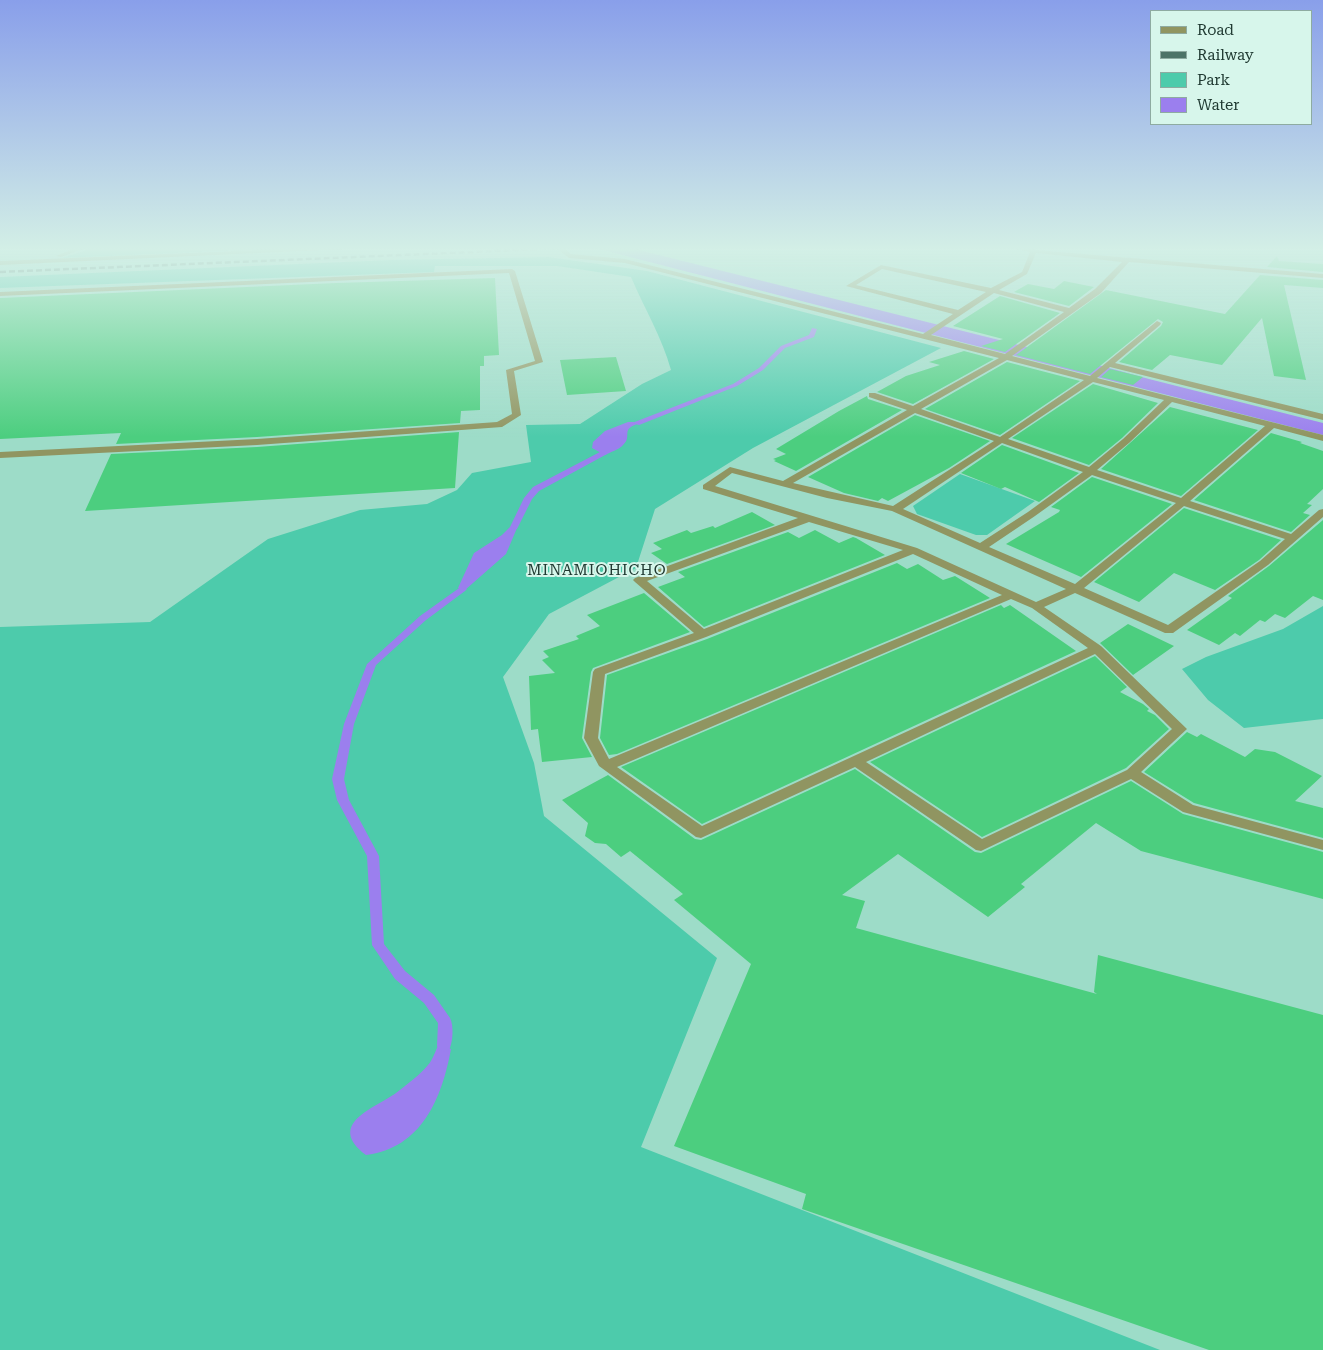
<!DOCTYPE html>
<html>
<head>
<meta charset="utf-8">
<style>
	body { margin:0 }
	#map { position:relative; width:1323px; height:1350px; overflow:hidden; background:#9ddcc8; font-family:"Roboto Serif",serif }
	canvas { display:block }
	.legend { position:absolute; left:1150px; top:10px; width:162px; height:115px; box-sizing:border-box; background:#d7f6eb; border:1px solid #8eaba1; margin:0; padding:6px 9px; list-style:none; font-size:15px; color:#203a32 }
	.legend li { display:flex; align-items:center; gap:10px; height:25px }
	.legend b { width:25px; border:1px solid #8eaba1 }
</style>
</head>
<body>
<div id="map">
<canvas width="1323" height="1350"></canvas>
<ul class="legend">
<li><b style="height:6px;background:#909561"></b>Road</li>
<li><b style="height:6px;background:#4d7468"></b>Railway</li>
<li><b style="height:14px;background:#4dcbab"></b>Park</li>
<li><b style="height:14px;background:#9b7fee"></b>Water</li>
</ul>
</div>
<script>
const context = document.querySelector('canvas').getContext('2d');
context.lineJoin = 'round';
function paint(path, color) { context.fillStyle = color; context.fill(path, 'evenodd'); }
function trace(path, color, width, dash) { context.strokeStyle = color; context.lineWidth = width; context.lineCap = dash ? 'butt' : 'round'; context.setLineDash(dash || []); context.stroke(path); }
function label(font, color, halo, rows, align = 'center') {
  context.font = font + ' "Roboto Serif",serif'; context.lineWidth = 4; context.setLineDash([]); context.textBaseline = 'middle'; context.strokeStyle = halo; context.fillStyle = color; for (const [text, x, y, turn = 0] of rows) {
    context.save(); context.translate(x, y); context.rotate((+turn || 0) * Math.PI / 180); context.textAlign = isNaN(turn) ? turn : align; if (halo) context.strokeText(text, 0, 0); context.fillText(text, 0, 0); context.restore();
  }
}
paint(new Path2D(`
	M92 248H290L62 258Z
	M549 257 647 271 941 348 753 448 655 509 636 568 549 614 503 677 534 763 544 816 717 958 641 1147 1160 1350H0V627L150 622 268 539 360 510 427 504 457 490 472 473 531 462 526 425 580 424 642 384 671 370C662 337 644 308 631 277L557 266H435L434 272 0 288V277L390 260Z
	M960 474 1035 501 987 535H976L917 514 913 506Z
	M1323 606V719L1244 728 1208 700 1182 669 1206 657 1283 629Z`), '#4dcbab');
paint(new Path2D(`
	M595 248H631L1091 363 1149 379 1323 423V435Z
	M628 422H634L637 424C620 430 633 436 623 445 619 450 610 452 605 455L592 448 593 442 605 431Z
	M510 527 517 528 506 554 465 590 458 588 474 553 502 535Z
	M439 1044 451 1049C442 1098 422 1148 366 1155 325 1124 375 1108 396 1093 406 1085 420 1075 428 1065 433 1060 435 1051 439 1044Z`), '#9b7fee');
paint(new Path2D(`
	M812 328 817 329 814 337 785 348 763 370 737 386 639 425 632 423 733 384 759 368 781 346 809 335Z
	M600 452H606L607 454 539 491 532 499 517 529H511L510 527 524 498 533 487Z
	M462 586 467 589 465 591 426 620 376 665 354 724 344 779 349 800 379 856 384 944 405 971 434 995 450 1018C454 1026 453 1042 449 1050L444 1052 439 1050 437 1046 438 1023 424 1003 395 979 372 945 367 856 337 800 332 779 344 724 367 664 420 616Z`), '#9b7fee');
paint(new Path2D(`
	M1277 256 1279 261 1323 264V272L1267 267Z
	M1260 275 1323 280V288L1284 285 1306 380 1274 376 1262 318 1222 365 1170 355 1152 370 1119 362 1161 326 1163 322 1158 319 1090 374 1016 355 1106 290 1225 314Z
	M495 278 499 355 484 356V366H480V410L461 411 460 423 257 437 116 444 121 433 0 439V298L336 283Z
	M1064 281 1094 287 1069 306 1014 292 1028 284 1054 289Z
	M1000 296 1060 313 1005 352 981 346 1003 339 953 326Z
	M964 351 994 359 913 404 877 392 906 376 940 365 929 362Z
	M616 357 626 391 567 395 560 360Z
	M1007 362 1080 381 1000 435 925 409Z
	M1110 369 1143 377 1133 385 1101 377Z
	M1093 384 1158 403 1122 438 1089 465 1012 438Z
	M867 396 868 399 902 410 796 471 774 461 776 460 773 459 786 454 776 449 839 411Z
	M1170 407 1258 430 1181 496 1101 469Z
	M915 415 990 441 949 468 888 501 882 498 878 501 844 493 808 477Z
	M459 432 455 488 85 511 111 454 257 447Z
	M1271 433 1302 442 1300 443 1323 451V489L1307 504 1312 505 1303 513 1310 515 1291 532 1194 500Z
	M1002 445 1079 473 1039 502 1005 487 1001 489 961 473Z
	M1092 477 1172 504 1081 577 1006 544 1059 512 1060 510 1051 507Z
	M1184 508 1281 540 1259 560 1215 590 1174 573 1139 602 1094 582Z
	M752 512 775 525 667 564 651 553 662 549 653 543 687 530 691 533 713 526 715 528Z
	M1323 520V600L1313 596 1285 618 1275 614 1265 622 1260 620 1240 636 1235 633 1219 645 1187 630 1232 598 1228 596 1269 566Z
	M815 530 839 543 853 537 856 538 885 555 704 627 658 587 685 577 678 572 788 532 799 538Z
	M897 563 907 569 918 564 943 580 955 576 990 598 617 754 609 755 600 738 607 675 707 639Z
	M644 593 690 632 593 668 591 672 582 738 592 757 542 762 538 729 531 730 529 676 555 673 542 660 549 657 543 651 579 639 576 636 600 626 587 615Z
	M1001 605 1004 608 1010 605 1076 651 702 824 621 767Z
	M1128 624 1174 646 1133 675 1100 643Z
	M1095 656 1127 687 1120 692 1143 704 1149 709 1147 711 1155 715 1169 729 1126 768 982 837 870 762Z
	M1187 732 1197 737 1201 734 1245 757 1255 749 1275 752 1322 776 1295 801 1323 808V838L1194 803 1144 772Z
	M855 769 975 852 981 853 1131 781 1183 814 1323 852V899L1141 851 1096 823 1021 884 1025 887 988 917 898 854 842 895 865 901 856 928 1097 994 1094 992 1098 955 1323 1015V1350H1209L802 1209 806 1194 674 1146 751 964 674 900 683 894 630 851 621 857 606 844 595 843 585 836 588 823 562 800 608 775 695 839 701 840Z`), '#4cce7f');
paint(new Path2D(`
	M75 248H86L61 257 56 256Z
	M305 248H366L0 265V261Z
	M556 248H564L571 254 625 259 923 334 953 314 846 286 881 265 991 288 1022 272 1030 252 1012 248 1323 274V278L1129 262 1101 293 1012 356 1090 376 1157 321 1161 323 1160 325 1115 363 1323 414V420L1110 367 1097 378 1323 435V441L1274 428 1190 501 1291 534 1319 510 1323 509V517L1268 565 1173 633H1165L1075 593 1044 607 1101 646 1187 729 1141 772 1193 805 1323 840V850L1183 812 1131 779 981 851 976 850 855 767 701 838 696 837 599 766 584 738 593 672 595 669 694 633 635 582 633 580 635 578 798 518 703 489V485L730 467 783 481 907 410 869 397V393H875L913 406 999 358 625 263 569 258ZM1036 253 1122 262 1095 289 1069 308 999 290 1027 274ZM882 269 986 292 958 310 856 285ZM994 293 1064 312 1005 354 931 335ZM1007 360 1084 380 1000 437 921 409ZM1093 382 1164 400 1123 439 1089 467 1008 439ZM1172 402 1265 426 1181 498 1097 470 1129 443ZM915 413 994 441 893 506 793 483ZM1002 443 1083 472 1028 512 980 543 903 509ZM732 473 827 498 892 511 1066 589 1036 602 917 548 715 486ZM1092 475 1176 503 1075 584 989 547 1035 516ZM1184 506 1285 539 1260 561 1168 625 1084 588ZM809 522 903 550 704 629 647 581ZM913 554 1002 595 609 759 598 738 605 674 706 637ZM1011 599 1032 608 1088 648 702 826 617 767ZM1095 654 1172 729 1127 770 982 839 866 762Z
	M512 269 515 271 543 362 514 371 521 415 502 427 257 445 0 458V452L257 439 497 422 512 414 506 370 535 361 509 273 0 296V292Z`), '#909561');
trace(new Path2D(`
	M0 272 566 248`), '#4d7468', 2.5, [6, 3]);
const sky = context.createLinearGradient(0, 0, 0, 437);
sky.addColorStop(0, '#899fea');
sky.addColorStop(0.57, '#d3efe6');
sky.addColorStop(1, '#d3efe600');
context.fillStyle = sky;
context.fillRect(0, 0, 1323, 437);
context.letterSpacing = '1px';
label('15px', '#203a32', '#d7f6eb', [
	["MINAMIOHICHO",597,571]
]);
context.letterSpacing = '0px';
</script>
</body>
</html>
